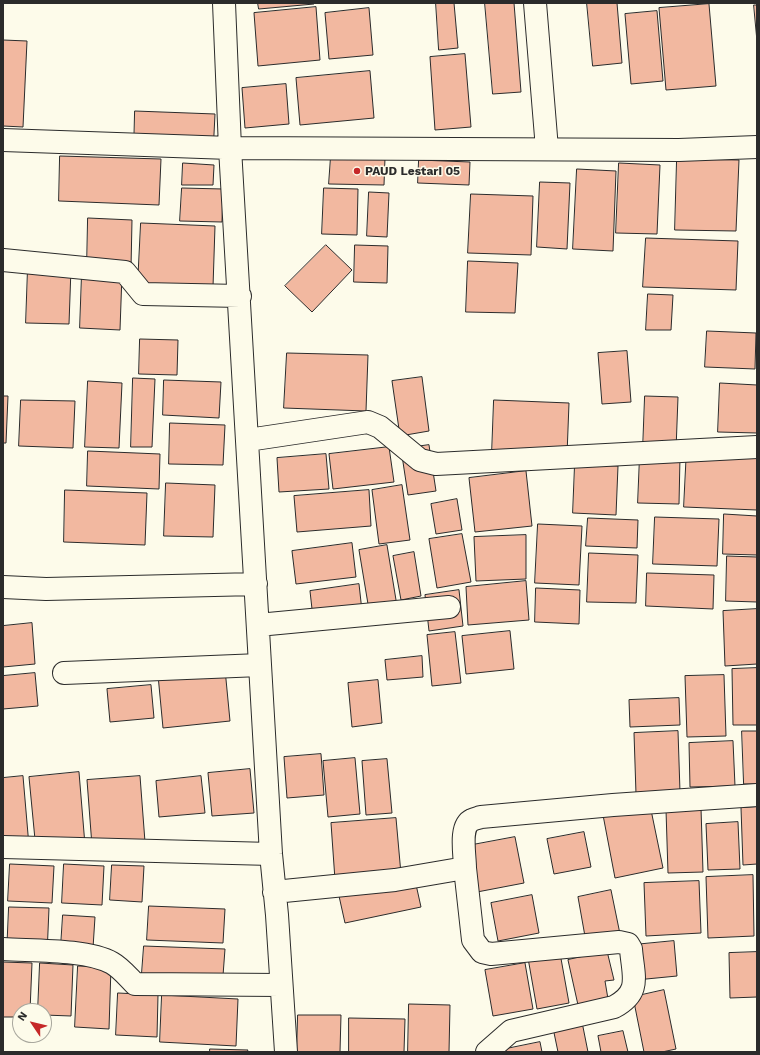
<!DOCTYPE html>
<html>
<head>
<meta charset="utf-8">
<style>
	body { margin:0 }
	#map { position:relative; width:760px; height:1055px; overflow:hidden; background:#fdfbea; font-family:"Work Sans",sans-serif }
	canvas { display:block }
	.frame { position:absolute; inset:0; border:4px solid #2b2b2b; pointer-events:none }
	.north { position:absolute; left:12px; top:1003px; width:40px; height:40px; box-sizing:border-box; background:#fdfbea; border:1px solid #a9a89e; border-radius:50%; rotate:305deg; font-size:11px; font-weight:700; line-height:16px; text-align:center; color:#2b2b2b }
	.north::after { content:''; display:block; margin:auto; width:14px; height:18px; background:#c62828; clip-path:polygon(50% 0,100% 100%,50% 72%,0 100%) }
</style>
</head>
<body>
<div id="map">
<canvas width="760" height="1055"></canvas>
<div class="frame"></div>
<div class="north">N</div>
</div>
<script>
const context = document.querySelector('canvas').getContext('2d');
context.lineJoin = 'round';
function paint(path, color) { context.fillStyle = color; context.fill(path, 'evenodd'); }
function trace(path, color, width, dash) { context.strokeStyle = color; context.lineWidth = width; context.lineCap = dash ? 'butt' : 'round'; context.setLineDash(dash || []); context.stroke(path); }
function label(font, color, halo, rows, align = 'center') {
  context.font = font + ' "Work Sans",sans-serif'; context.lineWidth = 3; context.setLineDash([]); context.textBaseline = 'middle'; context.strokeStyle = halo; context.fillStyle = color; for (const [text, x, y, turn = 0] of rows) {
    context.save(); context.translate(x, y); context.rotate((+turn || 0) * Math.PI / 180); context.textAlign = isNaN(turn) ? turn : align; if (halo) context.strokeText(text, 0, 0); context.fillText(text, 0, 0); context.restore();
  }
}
const building = new Path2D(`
	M258 3H314V4L259 9Z
	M436 3H454L458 48 439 50Z
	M485 3H514L521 92 493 94Z
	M587 3H617L622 63 593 66Z
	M709 4 716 86 666 90 659 8Z
	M754 5H757V41Z
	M316 7 320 60 258 66 254 13Z
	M369 8 373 55 329 59 325 13Z
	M657 11 663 81 631 84 625 14Z
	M3 40 27 41 23 127 3 126Z
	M465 54 471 127 435 130 430 57Z
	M370 71 374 118 300 125 296 78Z
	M286 84 289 124 245 128 242 88Z
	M135 111 215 114 213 154 134 151Z
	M60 156 161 159 159 205 59 201Z
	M331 156 385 158 384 185 329 184Z
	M677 159 739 160 736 231 675 230Z
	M419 160 470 162 469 185 418 183Z
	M183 163 214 165 213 185H182Z
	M619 163 660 165 657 234 616 233Z
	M577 169 616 171 613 251 573 249Z
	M540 182 570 183 567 249 537 247Z
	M182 188 223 189 222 222 180 221Z
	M324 188 358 189 357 235 322 234Z
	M369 192 389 193 387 237 367 236Z
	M471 194 533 196 531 255 468 253Z
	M88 218 132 220 131 268 87 266Z
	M141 223 215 226 213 287 138 284Z
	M646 238 738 241 736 290 643 287Z
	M326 245 352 270 312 312 285 286Z
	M355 245 388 246 387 283 354 282Z
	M468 261 518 263 515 313 466 312Z
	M28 267 71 268 69 324 26 323Z
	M82 273 122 274 120 330 80 328Z
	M648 294 673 295 671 330H646Z
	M707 331 756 333 755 369 705 367Z
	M140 339 178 340 177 375 139 374Z
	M627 351 631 402 602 404 598 353Z
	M287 353 368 355 366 411 284 408Z
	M422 377 429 431 400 436 392 381Z
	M133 378 155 379 152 447H131Z
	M164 380 221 382 219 418 163 415Z
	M88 381 122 383 119 448 85 447Z
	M720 383 757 385V433L718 432Z
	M3 396H8L6 443H3Z
	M645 396 678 397 676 450 643 449Z
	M21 400 75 401 73 448 19 446Z
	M494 400 569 403 567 455 492 453Z
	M170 423 225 425 223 465 169 464Z
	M429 445 436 491 408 495 401 449Z
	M389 447 394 482 333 489 329 454Z
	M687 447 757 450V510L684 507Z
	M88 451 160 454 159 489 87 486Z
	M326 454 329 489 279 492 277 458Z
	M640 455 680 457 679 504 638 503Z
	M575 464 618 466 616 515 573 513Z
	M526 471 532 526 475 532 469 478Z
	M166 483 215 485 213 537 164 536Z
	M402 485 410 540 379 544 372 490Z
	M65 490 147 493 145 545 64 542Z
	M369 490 371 526 297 532 294 496Z
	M457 499 462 530 436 534 431 504Z
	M724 514 757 516V555L723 554Z
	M655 517 719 519 717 566 653 564Z
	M588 518 638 520 637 548 586 546Z
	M538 524 582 526 579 585 535 583Z
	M462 534 471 582 437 588 429 539Z
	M526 535V579L476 581 474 537Z
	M352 543 356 577 296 584 292 551Z
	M387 545 397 606 369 610 359 550Z
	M414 552 421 596 401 600 393 556Z
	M589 553 638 555 636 603 587 602Z
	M727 556 757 557V602L726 601Z
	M647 573 714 575 713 609 646 606Z
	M526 581 529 620 468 625 466 587Z
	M359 584 363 620 314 627 310 591Z
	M536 588 580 590 579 624 535 622Z
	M459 590 463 626 429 631 425 595Z
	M757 609V664L725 666 723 611Z
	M32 623 35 664 3 667V626Z
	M510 631 514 669 466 674 462 636Z
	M455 632 461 683 432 686 427 635Z
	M422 656 423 677 387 680 385 660Z
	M757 668V725H733L732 669Z
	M225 669 230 721 163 728 158 675Z
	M35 673 38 706 3 709V676Z
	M724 675 726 736 687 737 685 676Z
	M378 680 382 723 352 727 348 683Z
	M151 685 154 718 110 722 107 689Z
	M679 698 680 725 630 727 629 700Z
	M678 731 680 792 636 794 634 733Z
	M742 731H757V784H744Z
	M733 741 735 786 690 787 689 743Z
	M321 754 324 795 287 798 284 757Z
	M355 758 360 814 328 817 323 761Z
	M387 759 392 813 366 815 362 761Z
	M250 769 254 813 212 816 208 773Z
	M79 772 85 845 36 850 29 777Z
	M23 776 29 846 3 848V778Z
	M140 776 145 842 92 846 87 780Z
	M201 776 205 813 159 817 156 781Z
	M650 805 663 868 615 878 603 815Z
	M757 807V864L743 865 741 808Z
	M701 808 703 872 668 873 666 810Z
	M396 818 401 874 335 880 331 823Z
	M738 822 740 869 708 870 706 824Z
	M584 832 591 867 554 874 547 839Z
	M515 837 524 883 477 892 467 846Z
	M10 864 54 866 52 903 8 901Z
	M64 864 104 866 102 905 62 903Z
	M112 865 144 866 142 902 110 900Z
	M753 875 754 936 708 938 706 877Z
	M415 880 421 907 345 923 339 896Z
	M699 881 701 933 646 936 644 883Z
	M611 890 620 934 586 942 578 897Z
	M532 895 539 933 498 941 491 903Z
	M149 906 225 909 223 943 147 940Z
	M9 907 49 908 47 955 7 953Z
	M63 915 95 917 93 948 61 946Z
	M674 941 677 976 636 980 633 945Z
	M144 946 225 949 222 989 141 986Z
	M607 951 614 980 605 981 608 999 578 1005 568 960Z
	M757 952V997L730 998 729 953Z
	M560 953 569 1003 537 1009 528 958Z
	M3 962 32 963 30 1011H20V1017H3Z
	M40 963 73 965 71 1016 44 1015V1011H38Z
	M525 963 533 1009 493 1016 485 970Z
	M78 966 111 967 109 1029 75 1027Z
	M664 990 676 1049 662 1052H644L633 997Z
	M118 993 158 995 157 1037 116 1035Z
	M162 995 238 999 236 1046 160 1042Z
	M409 1004 450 1005 449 1052H408Z
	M298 1015H341L340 1052H297Z
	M581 1017 588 1052H558L552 1023Z
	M349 1018 405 1019 404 1052H349Z
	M623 1031 628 1052H601L598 1036Z
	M540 1042 542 1052H496V1051Z
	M210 1049 248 1050 247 1052H210Z`);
paint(building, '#f2b8a0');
trace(building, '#2b2b2b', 1);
const minor = new Path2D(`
	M224 3 230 148 271 854 277 915 286 1052
	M535 3 547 149
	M3 140 230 148 679 150 757 147
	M3 260 125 272 143 294 240 296
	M248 440 368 422 380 427 420 460 436 464 757 447
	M3 587 46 589 256 584
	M258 625 449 607
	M64 673 260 665
	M3 847 271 854
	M465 868 473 940 482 952 491 954 619 942 628 944 631 949C633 976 642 992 614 1007L511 1031 487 1052
	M274 892 395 880 465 868C465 855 459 826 472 820 474 819 478 818 481 817L613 805 757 795
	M3 949C33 951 87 949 112 963 121 968 128 977 135 984L281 985`);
trace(minor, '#2b2b2b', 24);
trace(minor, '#fdfbea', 22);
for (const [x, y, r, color] of [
	[357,171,4,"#c62828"]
]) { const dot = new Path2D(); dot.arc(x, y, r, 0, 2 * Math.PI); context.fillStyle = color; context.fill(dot); trace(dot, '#fdfbea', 1.5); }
label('bold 12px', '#2b2b2b', '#fdfbea', [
	["PAUD Lestari 05",365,171]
], 'left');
</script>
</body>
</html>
